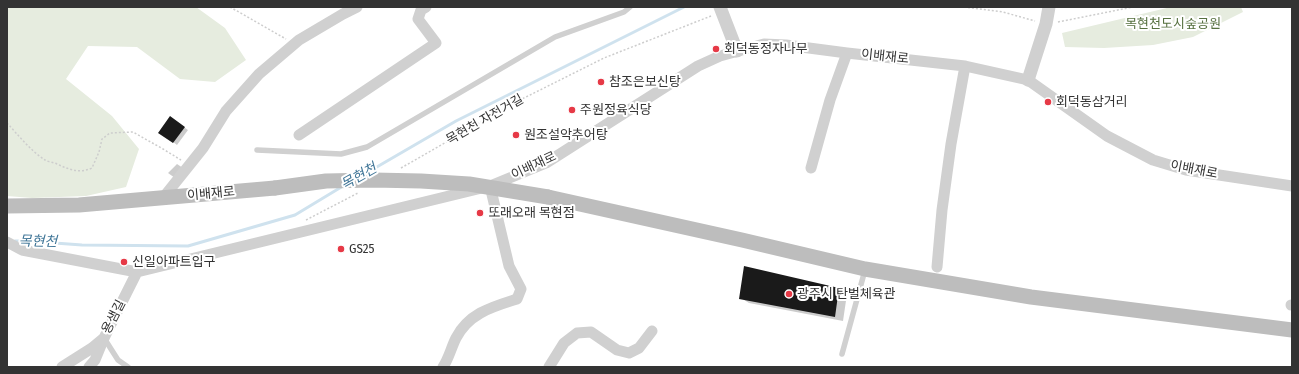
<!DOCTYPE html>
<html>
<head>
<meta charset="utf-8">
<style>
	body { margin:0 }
	#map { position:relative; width:1299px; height:374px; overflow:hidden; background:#fff; font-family:"Fira Sans Condensed",sans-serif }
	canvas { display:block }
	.frame { position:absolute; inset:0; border:8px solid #333; pointer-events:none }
</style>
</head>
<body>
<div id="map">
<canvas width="1299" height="374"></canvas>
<div class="frame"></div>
</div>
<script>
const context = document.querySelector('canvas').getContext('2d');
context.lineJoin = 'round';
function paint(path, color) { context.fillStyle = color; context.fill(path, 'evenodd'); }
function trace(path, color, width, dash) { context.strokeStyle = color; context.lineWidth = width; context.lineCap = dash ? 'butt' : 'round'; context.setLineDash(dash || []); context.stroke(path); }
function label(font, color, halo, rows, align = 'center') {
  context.font = font + ' "Fira Sans Condensed","Noto Sans KR",sans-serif'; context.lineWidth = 4; context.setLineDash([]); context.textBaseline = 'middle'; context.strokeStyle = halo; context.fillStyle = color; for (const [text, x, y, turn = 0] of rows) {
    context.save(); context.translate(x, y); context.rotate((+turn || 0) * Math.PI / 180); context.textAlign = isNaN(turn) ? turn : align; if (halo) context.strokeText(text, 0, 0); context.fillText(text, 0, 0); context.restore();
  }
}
paint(new Path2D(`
	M7 7H196L225 28 246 60 215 82 180 79 137 47 88 46 66 79 112 116 139 149 126 187 86 196 32 198 7 196Z
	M1171 7H1241L1243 12 1193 37 1153 45 1104 48 1065 47 1062 33Z`), '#e6ecdf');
paint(new Path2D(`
	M174 120 188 130 177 145 173 142Z
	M177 164 183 168 175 178 168 173Z
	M745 268 839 289 847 294 843 321 749 303 741 298Z`), '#0003');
trace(new Path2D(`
	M363 175 456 121 684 7
	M15 241H27L82 245 188 246 295 215 343 186`), '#cfe2ee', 3);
paint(new Path2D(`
	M170 116 185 127 173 143 158 133Z
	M744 266 839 288 835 317 739 299Z`), '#1a1a1a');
trace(new Path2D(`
	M230 7 286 39
	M964 7 1003 12 1035 21
	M1058 22 1133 7
	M7 123C18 135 31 151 45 160 48 162 53 162 57 164 68 169 79 174 92 168L99 152 102 139 110 133 133 132 163 149 181 160
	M401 168 518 101 604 58 711 16
	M306 220 358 193`), '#cdcdcd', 1.5, [2, 2]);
trace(new Path2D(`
	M257 150 341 154 367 147 555 37 624 12 630 7
	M104 338 118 360 128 367
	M842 354 865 270`), '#d0d0d0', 5.5);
trace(new Path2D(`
	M299 135 436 43 418 19 421 10 426 7
	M811 168 830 100 847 53
	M163 198 203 148 226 111 259 74 299 40 343 14 357 7
	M7 242 22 250 137 272 490 186 546 163 698 66 720 56 764 44 786 45 847 53 965 66 1028 80 1107 136 1153 160 1186 170 1292 186
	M937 267 942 210 951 144 965 66
	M1291 305H1292
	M62 367 92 348 104 338 137 272
	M89 367 95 360 104 338
	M443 367C449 358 451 348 456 338 469 313 492 307 517 299L521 289 509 266 490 186
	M549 367 564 343 577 333 591 332 617 350 629 353 639 348 652 331`), '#d0d0d0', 11);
trace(new Path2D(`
	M720 7 737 51
	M1028 80 1046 24 1049 7`), '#d0d0d0', 13);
trace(new Path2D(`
	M548 197 742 240 865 269 1031 297 1292 330
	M7 206 79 205 275 188`), '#bdbdbd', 15);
trace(new Path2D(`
	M275 188 326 181 373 180 421 181 469 184 548 197`), '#bdbdbd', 15);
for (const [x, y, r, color] of [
	[716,49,4,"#e63946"],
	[601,82,4,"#e63946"],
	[1048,102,4,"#e63946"],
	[572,110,4,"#e63946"],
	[516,135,4,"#e63946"],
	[480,213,4,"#e63946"],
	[341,249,4,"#e63946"],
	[124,262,4,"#e63946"],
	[789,294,4,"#e63946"]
]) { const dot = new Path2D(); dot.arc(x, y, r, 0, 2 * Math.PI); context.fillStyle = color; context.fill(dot); trace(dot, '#fff', 1.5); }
label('13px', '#56703f', '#fff', [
	["목현천도시숲공원",1173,24]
]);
label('13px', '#333', '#fff', [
	["회덕동정자나무",724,49],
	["참조은보신탕",609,82],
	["회덕동삼거리",1056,102],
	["주원정육식당",580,110],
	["원조설악추어탕",524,135],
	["또래오래 목현점",488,213],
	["GS25",349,249],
	["신일아파트입구",132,262],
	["광주시 탄벌체육관",797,294]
], 'left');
label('13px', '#333', '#fff', [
	["이배재로",885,57,6],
	["목현천 자전거길",485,120,-30],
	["이배재로",534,166,-25],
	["이배재로",1194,170,11],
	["이배재로",211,194,-5],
	["용샘길",114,317,-63]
]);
label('italic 14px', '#3f7597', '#fff', [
	["목현천",359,177,-30],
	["목현천",38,242,1]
]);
</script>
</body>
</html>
